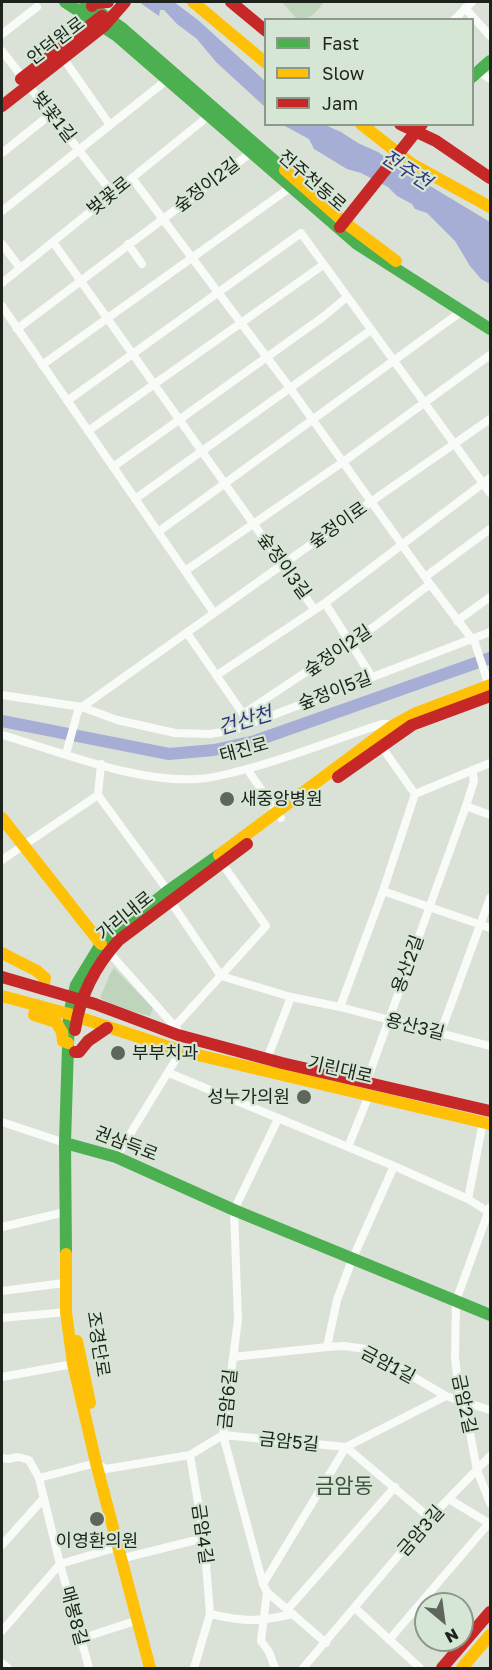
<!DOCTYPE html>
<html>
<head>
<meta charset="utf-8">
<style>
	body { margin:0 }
	#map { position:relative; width:492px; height:1670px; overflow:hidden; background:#dae2d8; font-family:"Golos Text",sans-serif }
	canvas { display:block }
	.frame { position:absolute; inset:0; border:3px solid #1d231c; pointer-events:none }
	.legend { position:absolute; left:264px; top:18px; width:210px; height:108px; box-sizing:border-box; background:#d6e6d4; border:2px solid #8c988a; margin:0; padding:8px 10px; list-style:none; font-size:18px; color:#1d231c }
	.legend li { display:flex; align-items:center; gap:12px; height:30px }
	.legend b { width:30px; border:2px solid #8c988a }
	.north { position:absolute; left:414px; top:1592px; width:60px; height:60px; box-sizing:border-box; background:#d6e6d4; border:2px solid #8c988a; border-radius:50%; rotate:151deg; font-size:16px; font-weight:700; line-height:24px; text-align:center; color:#1d231c }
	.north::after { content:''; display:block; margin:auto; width:21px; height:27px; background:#5f665e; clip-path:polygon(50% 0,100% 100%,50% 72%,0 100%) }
</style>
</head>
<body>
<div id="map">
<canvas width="492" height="1670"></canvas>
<div class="frame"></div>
<ul class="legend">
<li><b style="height:8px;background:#4caf50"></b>Fast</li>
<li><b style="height:8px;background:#ffc107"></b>Slow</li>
<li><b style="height:8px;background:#c62828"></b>Jam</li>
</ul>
<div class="north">N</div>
</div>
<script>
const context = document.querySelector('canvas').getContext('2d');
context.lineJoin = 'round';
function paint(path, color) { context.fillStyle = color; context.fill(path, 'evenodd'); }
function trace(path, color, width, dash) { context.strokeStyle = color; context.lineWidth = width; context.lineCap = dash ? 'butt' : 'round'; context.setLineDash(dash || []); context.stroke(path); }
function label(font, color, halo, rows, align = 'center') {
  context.font = font + ' "Golos Text","Noto Sans KR",sans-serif'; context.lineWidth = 4.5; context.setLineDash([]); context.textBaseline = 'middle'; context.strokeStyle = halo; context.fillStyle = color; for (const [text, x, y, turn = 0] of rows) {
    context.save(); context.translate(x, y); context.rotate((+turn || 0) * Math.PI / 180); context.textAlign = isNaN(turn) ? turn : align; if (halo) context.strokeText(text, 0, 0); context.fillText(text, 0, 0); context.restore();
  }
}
paint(new Path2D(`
	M282 2H324C316 12 311 20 297 19Z
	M114 968 153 1008 150 1016 116 1007 100 998 110 974Z`), '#bed4bb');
paint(new Path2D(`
	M139 2H174L198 20 265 81V107L216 62 197 39 177 24 164 10H160L159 16Z
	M283 125H325L341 132 358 143 378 152 402 169 490 222V284L481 279 470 266 455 241 427 213 415 209 412 204 397 196 388 187 361 173 347 169 314 149 309 139Z`), '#a6aed5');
trace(new Path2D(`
	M2 721 169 754 214 750 255 741 490 658`), '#a6aed5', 12);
trace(new Path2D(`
	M465 8 490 36
	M454 20 472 2
	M2 34 37 7
	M2 51 23 78
	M63 58 110 125
	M476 70 490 79
	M28 85 113 194
	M2 153 51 114
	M132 178 290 388 430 584 475 643 490 689
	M2 211 168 79
	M53 242 314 609
	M2 244 20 268
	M128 244 142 264
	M2 283 211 114
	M2 306 214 613
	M17 329 252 152
	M42 365 291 187
	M67 401 301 233 490 493
	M88 431 323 265
	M113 467 323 317 347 297
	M135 499 371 330
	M158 532 462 311
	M185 571 343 462 490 355
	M425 577 490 529
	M325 603 372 677
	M457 621 490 597
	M187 633 250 724
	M217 675 325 603 490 478
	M2 695 82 707 117 720 175 733 210 734 234 730 490 632
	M82 707 372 501 490 419
	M243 714 375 626 430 584
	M2 735C62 752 135 783 198 779 213 778 228 774 243 770 290 758 335 739 382 724H389L392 726
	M379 743 415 794 490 763
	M66 754 79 707
	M247 769 281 818
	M98 795 168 891 171 902 221 976 291 997 340 1007 490 1046
	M466 806 490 815
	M2 860 98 795 101 764
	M383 891 490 928
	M106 949 177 1029
	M340 1007 383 891 415 794
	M176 1025 266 926 219 859
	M440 1034 490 898
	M267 1059 291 997
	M169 1073 394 1166 468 1199 490 1213
	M366 1083 466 806 474 781 472 770
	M278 1119 234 1210 238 1320 223 1435 263 1584 267 1592 326 1643
	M2 1122 65 1143
	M348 1147 369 1095
	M116 1157 181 1051
	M468 1199 483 1122
	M490 1207 456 1301 455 1358 459 1391 464 1401 477 1470 490 1503
	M2 1227 65 1212
	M2 1291 64 1283
	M2 1318 66 1312
	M327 1347 337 1300 352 1260 394 1166
	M233 1357 327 1347 344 1346 366 1349 446 1396 490 1410
	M2 1377 73 1364
	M190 1455 204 1538 210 1614 194 1668
	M2 1458 8 1459 18 1457 29 1460 39 1478 96 1463 106 1469 190 1455 223 1435 346 1447 430 1518
	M39 1478 60 1564 89 1668
	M449 1499 490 1524
	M2 1545 43 1499
	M128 1557 204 1538
	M263 1584 346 1447 446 1396
	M267 1592 261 1641 269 1652 275 1668
	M355 1608 420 1668
	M287 1610 395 1487
	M210 1614C246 1622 257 1622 293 1614
	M2 1631 60 1564 118 1547
	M80 1639 138 1620
	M389 1640 489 1523
	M2 1663 8 1668
	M303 1668 430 1518 490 1456`), '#f9fbf9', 8);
trace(new Path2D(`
	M65 2 117 36 357 244 490 329
	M85 2 123 29 285 170
	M472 77 490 61
	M65 1143 116 1157 234 1210 490 1315
	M66 1254 65 1143 69 1014 76 985 101 944 168 891 219 855`), '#4caf50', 12);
trace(new Path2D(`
	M193 2 266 63
	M361 124 412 164 490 207
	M285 170 344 222 396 261
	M2 818 101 944
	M219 855 392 726 416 713 490 685
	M2 953 37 971 45 978 43 989
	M2 996 69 1014 181 1051 490 1124
	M37 1005 34 1015 56 1022 62 1032 63 1041 68 1043
	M66 1254V1312L73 1364 96 1463 150 1668
	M77 1341 90 1403
	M462 1668 490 1635`), '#ffc107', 12);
trace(new Path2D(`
	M231 2 266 31
	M92 6 95 3 108 2
	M21 79 102 16
	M2 106 104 26 125 2
	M400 124 436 141 490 178
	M340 227 422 124
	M338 777 412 725 490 696
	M2 977 95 1004 178 1035 282 1063 490 1111
	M75 1030C80 995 95 966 119 940L247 844
	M75 1052H79L88 1041 107 1028
	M442 1668 490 1612`), '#c62828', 12);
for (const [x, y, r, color] of [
	[227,799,8,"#5f665e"],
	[118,1053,8,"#5f665e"],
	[304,1097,8,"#5f665e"],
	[97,1519,8,"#5f665e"]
]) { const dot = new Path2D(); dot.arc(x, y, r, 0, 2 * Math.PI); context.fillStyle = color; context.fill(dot); trace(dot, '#d6e6d4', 2); }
label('18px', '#1d231c', '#d6e6d4', [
	["안덕원로",56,41,-37],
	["벚꽃1길",54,117,52],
	["전주천동로",312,181,41],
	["숲정이2길",207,185,-37],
	["벚꽃로",109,196,-39],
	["숲정이로",338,525,-35],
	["숲정이3길",284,566,54],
	["숲정이2길",338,651,-34],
	["숲정이5길",335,691,-21],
	["태진로",244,750,-15],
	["가리내로",125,916,-39],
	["용산2길",408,964,-70],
	["용산3길",415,1027,14],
	["기린대로",340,1070,13],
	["권삼득로",126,1144,21],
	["조경단로",98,1344,81],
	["금암1길",388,1365,28],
	["금암6길",228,1399,-84],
	["금암2길",464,1404,78],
	["금암5길",289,1442,6],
	["금암3길",421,1531,-49],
	["금암4길",202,1534,82],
	["매봉8길",74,1616,75]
]);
label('18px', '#1d231c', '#d6e6d4', [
	["새중앙병원",240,799],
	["부부치과",132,1053],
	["성누가의원",290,1097,"right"],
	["이영환의원",97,1541,"center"]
], 'left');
label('italic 20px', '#34357d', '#d6e6d4', [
	["전주천",406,170,33],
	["건산천",245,721,-16]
]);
label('21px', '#425041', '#d6e6d4', [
	["금암동",344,1486]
]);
</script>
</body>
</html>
